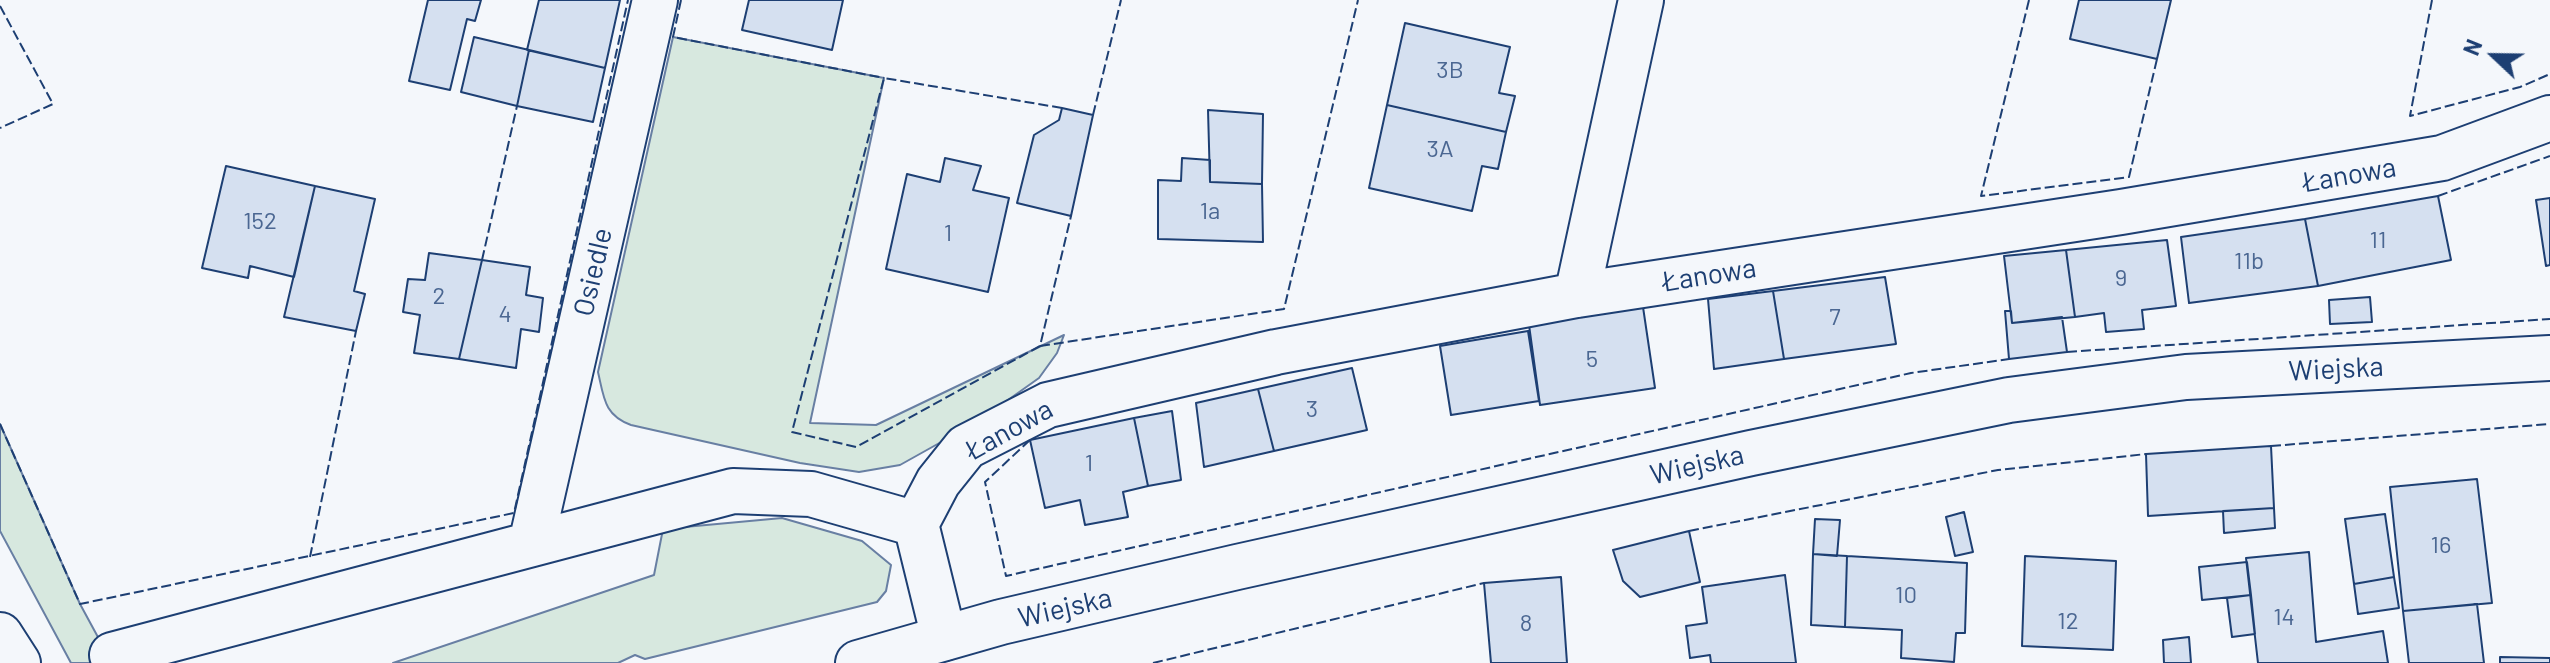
<!DOCTYPE html>
<html>
<head>
<meta charset="utf-8">
<style>
	body { margin:0 }
	#map { position:relative; width:2550px; height:663px; overflow:hidden; background:#f4f7fb; font-family:Barlow,sans-serif }
	canvas { display:block }
	.north { position:absolute; left:2454px; top:16px; width:80px; height:80px; -webkit-text-stroke:6px #f4f7fb; paint-order:stroke; rotate:292deg; font-size:22px; font-weight:700; line-height:32px; text-align:center; color:#1d3f73 }
	.north::after { content:''; display:block; margin:auto; width:28px; height:36px; background:#1d3f73; clip-path:polygon(50% 0,100% 100%,50% 72%,0 100%) }
</style>
</head>
<body>
<div id="map">
<canvas width="2550" height="663"></canvas>
<div class="north">N</div>
</div>
<script>
const context = document.querySelector('canvas').getContext('2d');
context.lineJoin = 'round';
function paint(path, color) { context.fillStyle = color; context.fill(path, 'evenodd'); }
function trace(path, color, width, dash) { context.strokeStyle = color; context.lineWidth = width; context.lineCap = dash ? 'butt' : 'round'; context.setLineDash(dash || []); context.stroke(path); }
function label(font, color, halo, rows, align = 'center') {
  context.font = font + ' Barlow,sans-serif'; context.lineWidth = 6; context.setLineDash([]); context.textBaseline = 'middle'; context.strokeStyle = halo; context.fillStyle = color; for (const [text, x, y, turn = 0] of rows) {
    context.save(); context.translate(x, y); context.rotate((+turn || 0) * Math.PI / 180); context.textAlign = isNaN(turn) ? turn : align; if (halo) context.strokeText(text, 0, 0); context.fillText(text, 0, 0); context.restore();
  }
}
const green = new Path2D(`
	M673 37 884 78 810 423 876 425 1064 335 1057 353 1039 378 977 422 900 465 859 472 800 463 631 425C604 415 604 398 598 372Z
	M0 424 80 604 112 663H71L0 531Z
	M782 518 862 541 891 565 886 591 877 602 645 659 635 655 618 663H393L654 575 663 529Z`);
paint(green, '#d7e8df');
trace(green, '#687fa3', 2);
const building = new Path2D(`
	M428 0H481L475 21 467 19 450 90 409 81Z
	M539 0H620L605 68 527 50Z
	M749 0H843L832 50 742 30Z
	M2079 0H2171L2157 59 2070 39Z
	M1405 23 1510 47 1499 93 1515 96 1506 132 1387 105Z
	M474 37 529 50 517 106 461 92Z
	M529 50 605 68 593 122 517 106Z
	M1387 105 1506 132 1498 169 1482 166 1472 211 1369 188Z
	M1062 108 1093 115 1071 216 1017 203 1034 135 1059 120Z
	M1208 110 1263 114 1262 184 1210 182Z
	M945 158 981 166 973 190 1009 198 988 292 886 269 907 174 940 182Z
	M1182 158 1210 160V182L1262 184 1263 242 1158 239V180L1181 181Z
	M226 166 315 186 294 277 250 266 248 278 202 268Z
	M315 186 375 199 354 291 365 294 356 331 284 317Z
	M2438 196 2451 260 2318 286 2305 219Z
	M2550 198V265L2546 266 2536 200Z
	M2305 219 2318 286 2189 303 2181 237Z
	M2167 240 2176 306 2142 310 2144 329 2106 332 2104 313 2075 317 2066 250Z
	M2066 250 2075 317 2012 323 2004 256Z
	M429 253 482 260 459 359 414 353 420 315 403 312 408 279 425 280Z
	M482 260 530 267 526 295 543 298 539 332 521 329 516 368 459 359Z
	M1885 277 1896 344 1784 359 1773 291Z
	M1773 291 1784 359 1714 369 1708 299Z
	M2370 297 2372 322 2330 324 2329 300Z
	M1643 307 1655 388 1540 405 1529 325Z
	M2005 311H2011L2012 323 2062 317 2067 352 2009 359Z
	M1528 331 1539 401 1451 415 1440 346Z
	M1352 368 1367 430 1274 451 1258 389Z
	M1258 389 1274 451 1204 467 1196 403Z
	M1172 411 1181 480 1148 486 1134 418Z
	M1134 418 1148 486 1123 492 1128 517 1085 525 1080 500 1045 508 1030 440Z
	M2271 446 2274 508 2148 516 2146 454Z
	M2477 479 2492 603 2403 611 2390 487Z
	M2274 508 2275 528 2224 533 2223 511Z
	M1964 512 1973 552 1955 556 1946 517Z
	M2385 514 2394 577 2354 584 2345 519Z
	M1815 519 1840 520 1837 556 1813 554Z
	M1689 531 1700 582 1640 597 1623 581 1613 550Z
	M2309 552 2316 642 2383 631 2388 663H2258L2246 558Z
	M1813 554 1847 556 1845 627 1811 625Z
	M1847 556 1967 563 1965 633H1956L1954 662 1901 658 1902 630 1845 627Z
	M2025 556 2116 561 2113 650 2022 646Z
	M2247 562 2251 595 2202 600 2199 567Z
	M1785 575 1796 663H1711L1710 655 1690 658 1686 626 1707 623 1702 587Z
	M1561 577 1567 663H1491L1484 583Z
	M2394 577 2399 608 2358 614 2354 584Z
	M2251 595 2255 634 2232 637 2227 598Z
	M2477 604 2484 663H2409L2403 611Z
	M2189 637 2191 663H2164L2163 640Z
	M2500 657 2550 658V663H2500Z`);
paint(building, '#d5e0f0');
trace(building, '#1d3f73', 2);
const minor = new Path2D(`
	M1577 295 1641 0
	M916 524 938 482 966 447 1048 405 1276 352 1577 295 2121 212 2442 158 2550 118
	M531 544 655 0
	M112 655 733 491 811 494 916 524 944 638`);
const tertiary = new Path2D(`
	M858 663 1001 622 1237 567 1751 453 2009 400 2186 377 2550 358`);
const secondary = new Path2D(`
	M0 635 18 663`);
trace(minor, '#1d3f73', 48);
trace(tertiary, '#1d3f73', 48);
trace(secondary, '#1d3f73', 48);
trace(minor, '#f4f7fb', 44);
trace(tertiary, '#f4f7fb', 44);
trace(secondary, '#f4f7fb', 44);
trace(new Path2D(`
	M681 0 673 37 884 78
	M2029 0 1981 196 2129 177 2157 59
	M2432 0 2410 116 2520 87 2550 74
	M0 6 53 104 0 128
	M1062 108 884 78 792 432 856 447 1040 346 1071 216
	M1093 115 1121 0
	M2438 196 2550 156
	M482 260 517 106
	M1040 346 1284 309 1358 0
	M2067 352 2550 319
	M0 424 80 604 514 513 628 0
	M1030 440 985 482 1006 576 1911 373 2009 359
	M2271 446 2550 424
	M1689 531 1998 470 2146 454
	M310 557 356 331
	M1153 663 1484 583`), '#1d3f73', 2, [10, 4]);
label('24px', '#4b6792', null, [
	["3B",1450,70],
	["3A",1440,149],
	["1a",1210,211],
	["152",260,221],
	["1",948,233],
	["11",2378,240],
	["11b",2249,261],
	["9",2121,278],
	["2",439,296],
	["4",505,314],
	["7",1835,317],
	["5",1592,359],
	["3",1312,409],
	["1",1089,463],
	["16",2441,545],
	["10",1906,595],
	["14",2284,617],
	["12",2068,621],
	["8",1526,623]
]);
label('28px', '#1d3f73', '#f4f7fb', [
	["Łanowa",2349,175,-10],
	["Osiedle",593,272,-77],
	["Łanowa",1709,275,-9],
	["Wiejska",2336,369,-3],
	["Łanowa",1009,430,-29],
	["Wiejska",1697,465,-13],
	["Wiejska",1065,608,-13]
]);
</script>
</body>
</html>
